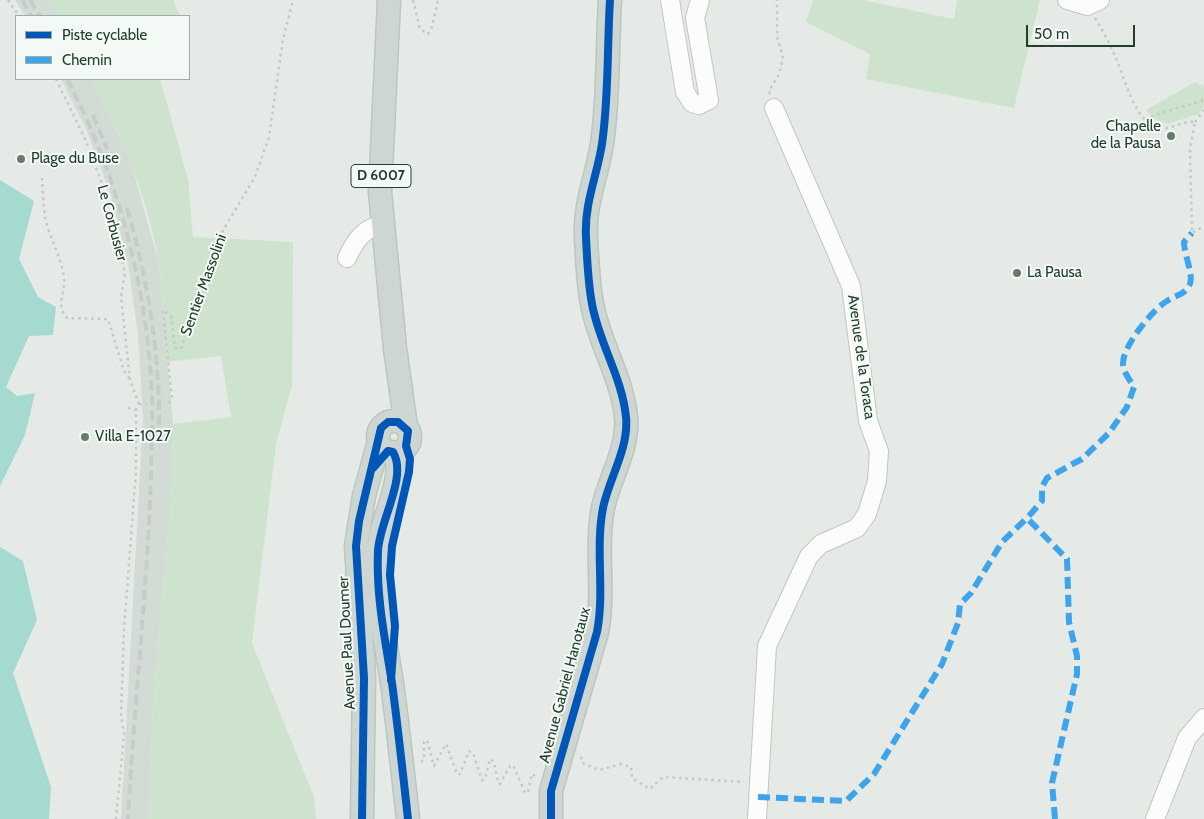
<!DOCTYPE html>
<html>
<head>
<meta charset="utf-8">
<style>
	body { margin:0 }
	#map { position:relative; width:1204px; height:819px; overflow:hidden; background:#e5eae6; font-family:Cabin,sans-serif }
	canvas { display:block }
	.legend { position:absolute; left:15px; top:15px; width:175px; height:65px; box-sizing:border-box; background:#f3f9f4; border:1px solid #9faea5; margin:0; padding:6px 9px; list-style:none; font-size:15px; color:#223e2e }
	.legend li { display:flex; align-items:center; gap:10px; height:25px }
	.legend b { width:25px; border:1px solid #9faea5 }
	.scale { position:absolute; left:1026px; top:25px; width:109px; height:22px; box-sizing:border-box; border:2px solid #223e2e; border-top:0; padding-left:6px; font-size:15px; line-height:18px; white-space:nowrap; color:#223e2e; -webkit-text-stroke:4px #f3f9f4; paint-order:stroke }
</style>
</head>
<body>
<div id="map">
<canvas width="1204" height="819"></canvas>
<ul class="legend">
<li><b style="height:6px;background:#0057b8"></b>Piste cyclable</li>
<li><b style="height:6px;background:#3ea4eb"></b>Chemin</li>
</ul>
<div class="scale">50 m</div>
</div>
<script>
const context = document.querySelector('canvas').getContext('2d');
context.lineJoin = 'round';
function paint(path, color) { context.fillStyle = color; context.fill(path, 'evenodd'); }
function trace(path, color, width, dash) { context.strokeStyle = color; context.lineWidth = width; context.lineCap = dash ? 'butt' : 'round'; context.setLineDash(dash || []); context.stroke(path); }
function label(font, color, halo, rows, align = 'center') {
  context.font = font + ' Cabin,sans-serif'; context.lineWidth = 4; context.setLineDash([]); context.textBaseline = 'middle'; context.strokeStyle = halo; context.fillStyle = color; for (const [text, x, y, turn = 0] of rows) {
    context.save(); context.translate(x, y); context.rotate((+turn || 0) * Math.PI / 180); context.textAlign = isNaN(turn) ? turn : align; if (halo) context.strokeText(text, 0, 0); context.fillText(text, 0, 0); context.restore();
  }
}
paint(new Path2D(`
	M15 0H46L58 16H25Z
	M61 79H91L106 108 131 163 159 263 173 424 172 488 153 706 148 819H121L143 418 138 334 128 265 112 199 87 131Z`), '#d2dcd5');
paint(new Path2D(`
	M46 0H173L180 16H58Z
	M813 0H862L954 19 957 0H1040L1014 108 866 79 870 54 806 22Z
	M91 79H160L188 179 193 237 293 242 292 385 276 444 252 643 314 797 316 819H148L153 706 172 488 173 424 231 417 221 356 166 362C164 330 163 296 159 264 149 199 121 136 91 79Z
	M1195 82 1204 86V106L1199 114 1167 124 1154 119 1146 110Z`), '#cee3ce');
paint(new Path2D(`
	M0 180 34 201 19 259 38 297 56 307 53 335 29 336 6 387 17 396 35 393 25 435 0 486Z
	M0 547 23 561 37 620 13 673 51 787 49 819H0Z`), '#a5dad1');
const minor = new Path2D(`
	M670 0 685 92 692 103 699 105 709 100 695 18 700 0
	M1067 0 1087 6 1100 0
	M347 258C355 241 363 228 383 224
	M757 819 767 646 809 556 821 544 857 528 867 514 877 481 879 451 868 421 851 286 774 108
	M1155 819 1187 738 1204 718`);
const major = new Path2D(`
	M389 0 380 192 395 348 406 427
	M378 437a16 16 0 1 1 32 0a16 16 0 1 1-32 0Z
	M393 452C408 477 379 522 378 551 376 596 385 639 392 683 398 728 403 774 408 819
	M362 819 364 678 356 546 364 496 379 441
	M551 819V791L597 632C605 591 595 549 603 508 609 478 629 449 626 417 622 377 599 343 592 304 588 283 587 259 586 237 584 204 597 176 602 144 609 96 607 48 610 0`);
trace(minor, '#c2c7c3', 20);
trace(major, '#bdc6c1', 25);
trace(new Path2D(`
	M8 0 19 16
	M413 0 420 29 428 34 432 27 438 0
	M1095 18C1103 30 1109 43 1115 56 1124 75 1133 117 1154 126 1169 133 1181 120 1195 122L1190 149 1192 233 1204 226
	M56 79 85 139 104 188 116 229 125 273 121 296 130 380 139 404
	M770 94 769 91 779 74 783 57 777 37V0
	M1146 121 1155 115 1204 100
	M1195 122 1204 110
	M42 178C43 190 43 204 45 217 49 237 61 256 64 277 66 292 55 305 67 318L108 319 124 371 130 379
	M169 403 172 399 163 310 171 316 175 348 181 349 219 237 255 177 269 137 283 39 293 0
	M139 404H147
	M128 408 136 410
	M581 757 582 763 599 770 621 764 631 767 632 778 650 789 663 777 744 782
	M421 762 424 760V742L427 740 434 766 446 744 457 774H460L469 751 473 753 482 780 485 779 490 759 494 762 498 782 500 784 510 766 513 765 525 793 528 792 532 774 535 776
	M116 819 124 734 121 715 124 629 136 471V410L139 404`), '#c1cac4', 2.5, [2.5, 4]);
trace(minor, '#fbfcfb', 18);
trace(major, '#ced6d2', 22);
trace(new Path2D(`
	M22 0 31 16
	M30 0 40 16
	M67 79C118 175 147 287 152 395 153 420 151 446 151 471 148 587 134 703 128 819
	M93 115 107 149
	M127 208C149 284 161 361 159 440`), '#c7cbc9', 4, [10, 5]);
trace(new Path2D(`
	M758 797 846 801 874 774 942 664 958 623 960 604 971 593 1002 542 1027 518
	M1055 819 1052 783 1077 674V656L1069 622 1067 559 1027 518 1042 501V487L1047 478 1082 459 1109 433 1127 407 1134 387C1130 380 1123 372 1123 363 1123 346 1153 309 1167 301 1175 295 1183 296 1189 286 1195 277 1184 255 1184 242L1192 233`), '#3ea4eb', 6, [12, 6]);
trace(new Path2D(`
	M373 468 388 451 393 452C408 477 379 522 378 551 376 596 385 639 392 683 398 728 403 774 408 819
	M362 819 364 678 356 546 359 521 381 428 388 422H398L408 431 406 446 410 459 409 472 392 546 390 575 395 626 391 680
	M551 819V791L597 632C605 591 595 549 603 508 609 478 629 449 626 417 622 377 599 343 592 304 588 283 587 259 586 237 584 204 597 176 602 144 609 96 607 48 610 0`), '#0057b8', 8);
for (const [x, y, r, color] of [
	[1171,136,5,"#667a6e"],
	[21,159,5,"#667a6e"],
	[1017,273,5,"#667a6e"],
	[85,437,5,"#667a6e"]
]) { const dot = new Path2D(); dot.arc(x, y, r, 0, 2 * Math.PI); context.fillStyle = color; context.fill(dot); trace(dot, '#f3f9f4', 2); }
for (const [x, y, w] of [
	[381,176,60]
]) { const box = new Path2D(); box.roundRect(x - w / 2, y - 11.5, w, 23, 4); context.fillStyle = '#f3f9f4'; context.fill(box); trace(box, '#223e2e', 1); }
label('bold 14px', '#223e2e', null, [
	["D 6007",381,176]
]);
label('15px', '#223e2e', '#f3f9f4', [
	["Chapelle",1161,127,"right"],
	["de la Pausa",1161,144,"right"],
	["Plage du Buse",31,159],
	["La Pausa",1027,273],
	["Villa E-1027",95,437]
], 'left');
label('15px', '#223e2e', '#f3f9f4', [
	["Le Corbusier",112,223,75],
	["Sentier Massolini",204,285,-70],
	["Avenue de la Toraca",861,357,82],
	["Avenue Paul Doumer",347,643,-93],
	["Avenue Gabriel Hanotaux",565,685,-75]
]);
</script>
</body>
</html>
